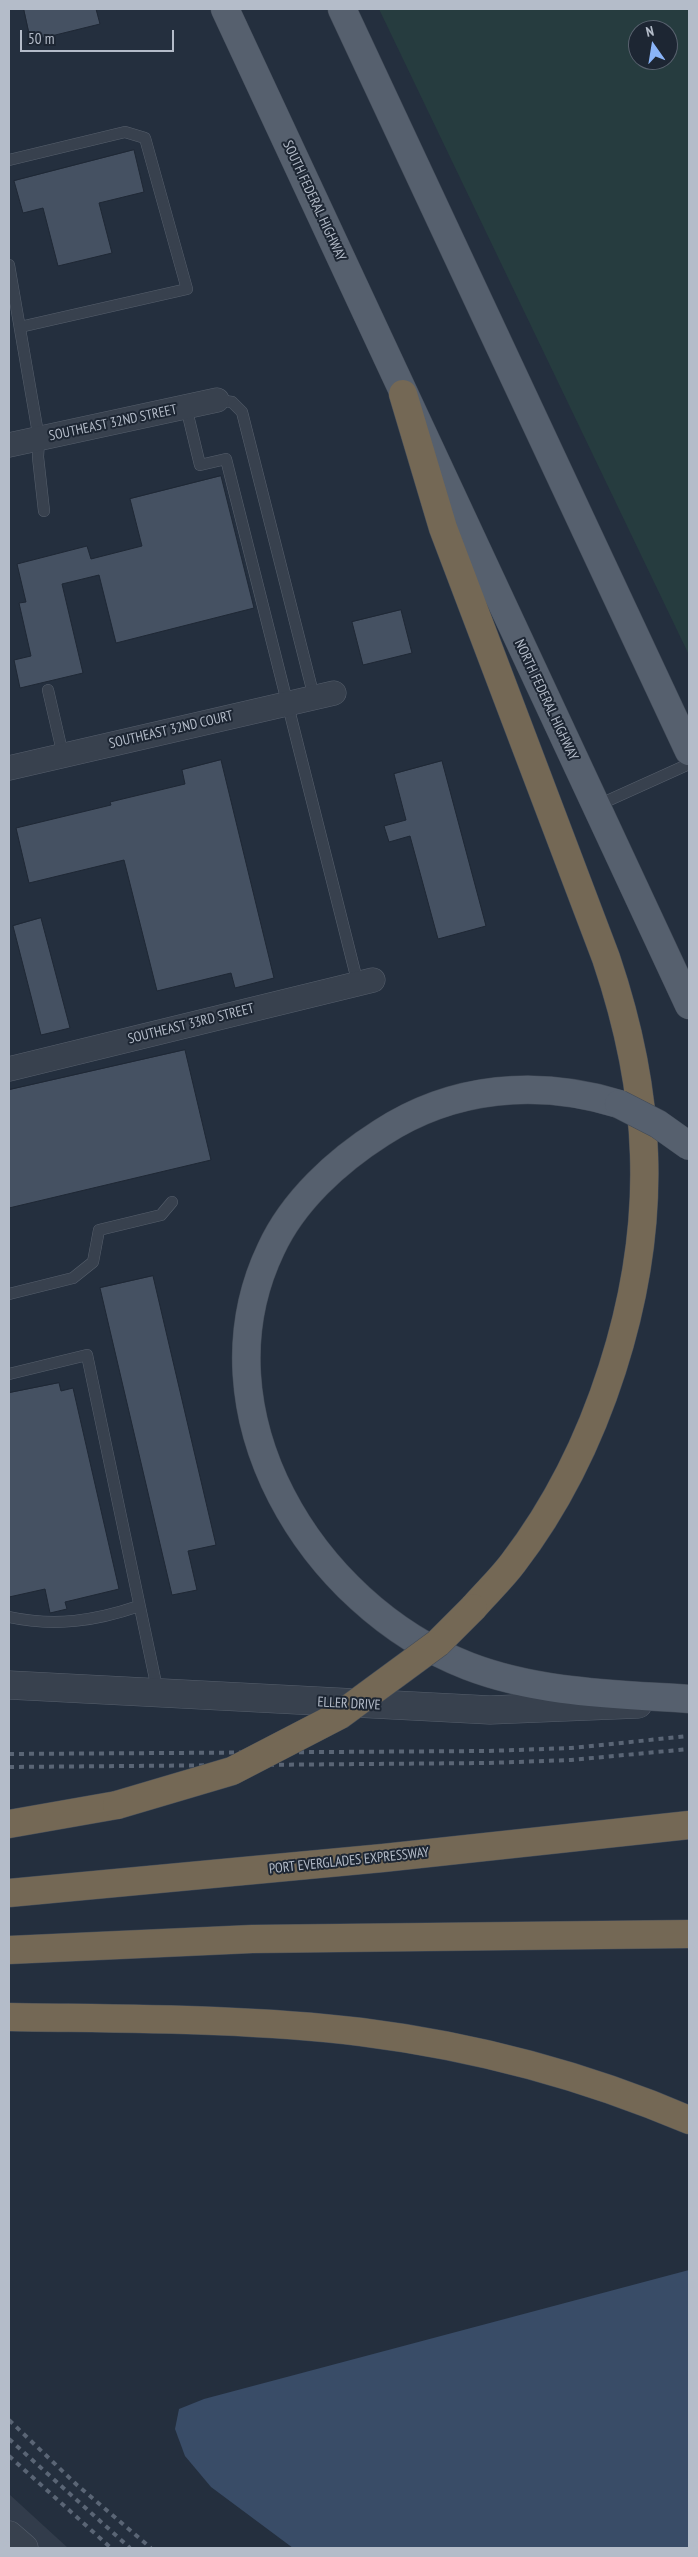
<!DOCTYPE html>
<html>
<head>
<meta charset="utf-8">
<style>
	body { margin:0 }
	#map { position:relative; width:698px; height:2557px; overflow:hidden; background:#242f3e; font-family:"PT Sans Narrow",sans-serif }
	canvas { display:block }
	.frame { position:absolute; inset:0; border:10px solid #b4bcc9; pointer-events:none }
	.north { position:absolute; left:628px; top:20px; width:50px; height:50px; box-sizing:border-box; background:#1d2633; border:1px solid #59626f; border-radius:50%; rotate:347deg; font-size:14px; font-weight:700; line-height:20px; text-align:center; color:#b4bcc9 }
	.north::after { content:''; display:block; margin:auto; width:18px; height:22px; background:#8ab4f8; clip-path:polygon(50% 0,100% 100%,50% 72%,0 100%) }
	.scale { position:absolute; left:20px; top:30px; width:154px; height:22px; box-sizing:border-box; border:2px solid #b4bcc9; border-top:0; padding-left:6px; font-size:15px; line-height:18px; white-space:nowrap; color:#b4bcc9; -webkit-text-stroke:4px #1d2633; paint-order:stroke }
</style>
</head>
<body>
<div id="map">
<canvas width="698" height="2557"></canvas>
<div class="frame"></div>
<div class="north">N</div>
<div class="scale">50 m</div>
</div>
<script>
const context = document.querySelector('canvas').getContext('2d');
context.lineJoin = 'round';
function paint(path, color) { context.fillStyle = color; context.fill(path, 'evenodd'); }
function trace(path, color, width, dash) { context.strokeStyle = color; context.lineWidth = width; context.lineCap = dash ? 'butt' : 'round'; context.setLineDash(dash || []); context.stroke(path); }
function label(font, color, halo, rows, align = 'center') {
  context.font = font + ' "PT Sans Narrow",sans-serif'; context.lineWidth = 4; context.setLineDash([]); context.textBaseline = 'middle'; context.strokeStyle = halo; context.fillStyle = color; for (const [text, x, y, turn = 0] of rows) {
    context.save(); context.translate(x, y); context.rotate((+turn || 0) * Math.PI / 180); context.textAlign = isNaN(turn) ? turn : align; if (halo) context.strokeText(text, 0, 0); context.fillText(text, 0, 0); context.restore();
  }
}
paint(new Path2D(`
	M9 2494 68 2548H9Z`), '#323c4b');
paint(new Path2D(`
	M379 9H689V655ZM638 30H668V60H638Z`), '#263c3f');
paint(new Path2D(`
	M689 2270V2548H293L211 2487 185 2456 175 2429 179 2409 204 2399Z`), '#394c67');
const building = new Path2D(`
	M24 9H96L100 24 31 41Z
	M134 150 144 192 99 203 112 253 58 266 43 208 23 213 14 181Z
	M221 476 254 608 116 643 99 575 62 584 83 673 20 688 14 660 31 656 19 603 26 602 17 564 87 546 91 559 142 546 130 499Z
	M401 610 412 653 363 665 352 622Z
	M221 760 274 978 235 988 231 973 157 991 124 860 29 883 16 828 111 805 110 802 185 784 182 770Z
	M442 761 486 926 438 939 410 836 389 842 384 826 406 820 394 774Z
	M41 918 70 1028 41 1035 13 926Z
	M185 1050 211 1160 9 1208V1090Z
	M153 1276 216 1545 188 1551 197 1590 172 1595 100 1288Z
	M59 1383 61 1391 73 1388 119 1589 65 1602 67 1609 50 1613 45 1589 9 1597V1393Z`);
paint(building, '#455162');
trace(building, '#1f2835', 1);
const service = new Path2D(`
	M9 160 125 132 145 138 187 289 20 327
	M9 265 39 439 38 457 44 511
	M217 400 232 402 242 412 314 697
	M186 407 200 465 226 459 358 984
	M48 690 63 755
	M596 806 689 764
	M9 1294 73 1278 93 1262 99 1230 161 1215 172 1202
	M9 1374 87 1355 158 1693
	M9 1617C55 1627 95 1621 139 1606`);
const minor = new Path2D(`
	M9 445 217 400
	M9 768 334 693
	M9 1069 373 980`);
const tertiary = new Path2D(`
	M9 1685 490 1710 638 1704
	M9 2535 24 2548`);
const primary = new Path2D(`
	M225 9 689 1005
	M342 9 689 751
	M619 1104C538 1079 453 1086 381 1133 337 1161 293 1201 271 1249 193 1412 311 1605 468 1666 538 1693 615 1694 689 1699`);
const motorway = new Path2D(`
	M403 394 443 528 606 958C627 1020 642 1087 644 1154 649 1293 598 1452 513 1563 501 1579 486 1593 473 1608
	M9 1824 117 1805
	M9 1893 383 1858 689 1825
	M9 1950 252 1939 689 1934
	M9 2017C126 2019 244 2018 361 2032 472 2046 586 2076 689 2120`);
trace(service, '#565f6c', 12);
trace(minor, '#565f6c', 25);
trace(tertiary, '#565f6c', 29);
trace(primary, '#414a57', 29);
trace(motorway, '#434c59', 29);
trace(service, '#38414e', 11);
trace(minor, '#38414e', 24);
trace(tertiary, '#38414e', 28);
trace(primary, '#56606e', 28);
trace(motorway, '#746855', 28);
trace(new Path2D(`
	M9 1754 488 1751 571 1748 689 1736
	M9 1767 488 1763 571 1760 689 1749
	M9 2420 77 2485 151 2548
	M9 2439 130 2548
	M9 2456 111 2548`), '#5a6575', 4, [5, 5]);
const primaryBridge = new Path2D(`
	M619 1104 658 1124 689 1146`);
const motorwayBridge = new Path2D(`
	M117 1805 232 1771 340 1715 438 1643 473 1608`);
trace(primaryBridge, '#414a57', 29, []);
trace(motorwayBridge, '#434c59', 29, []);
trace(primaryBridge, '#56606e', 28);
trace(motorwayBridge, '#746855', 28);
label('14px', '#b4bcc9', '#1d2633', [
	["SOUTH FEDERAL HIGHWAY",314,201,65],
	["SOUTHEAST 32ND STREET",113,423,-12],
	["NORTH FEDERAL HIGHWAY",546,700,65],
	["SOUTHEAST 32ND COURT",171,730,-13],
	["SOUTHEAST 33RD STREET",191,1024,-14],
	["ELLER DRIVE",349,1704,3],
	["PORT EVERGLADES EXPRESSWAY",349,1861,-6]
]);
</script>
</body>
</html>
